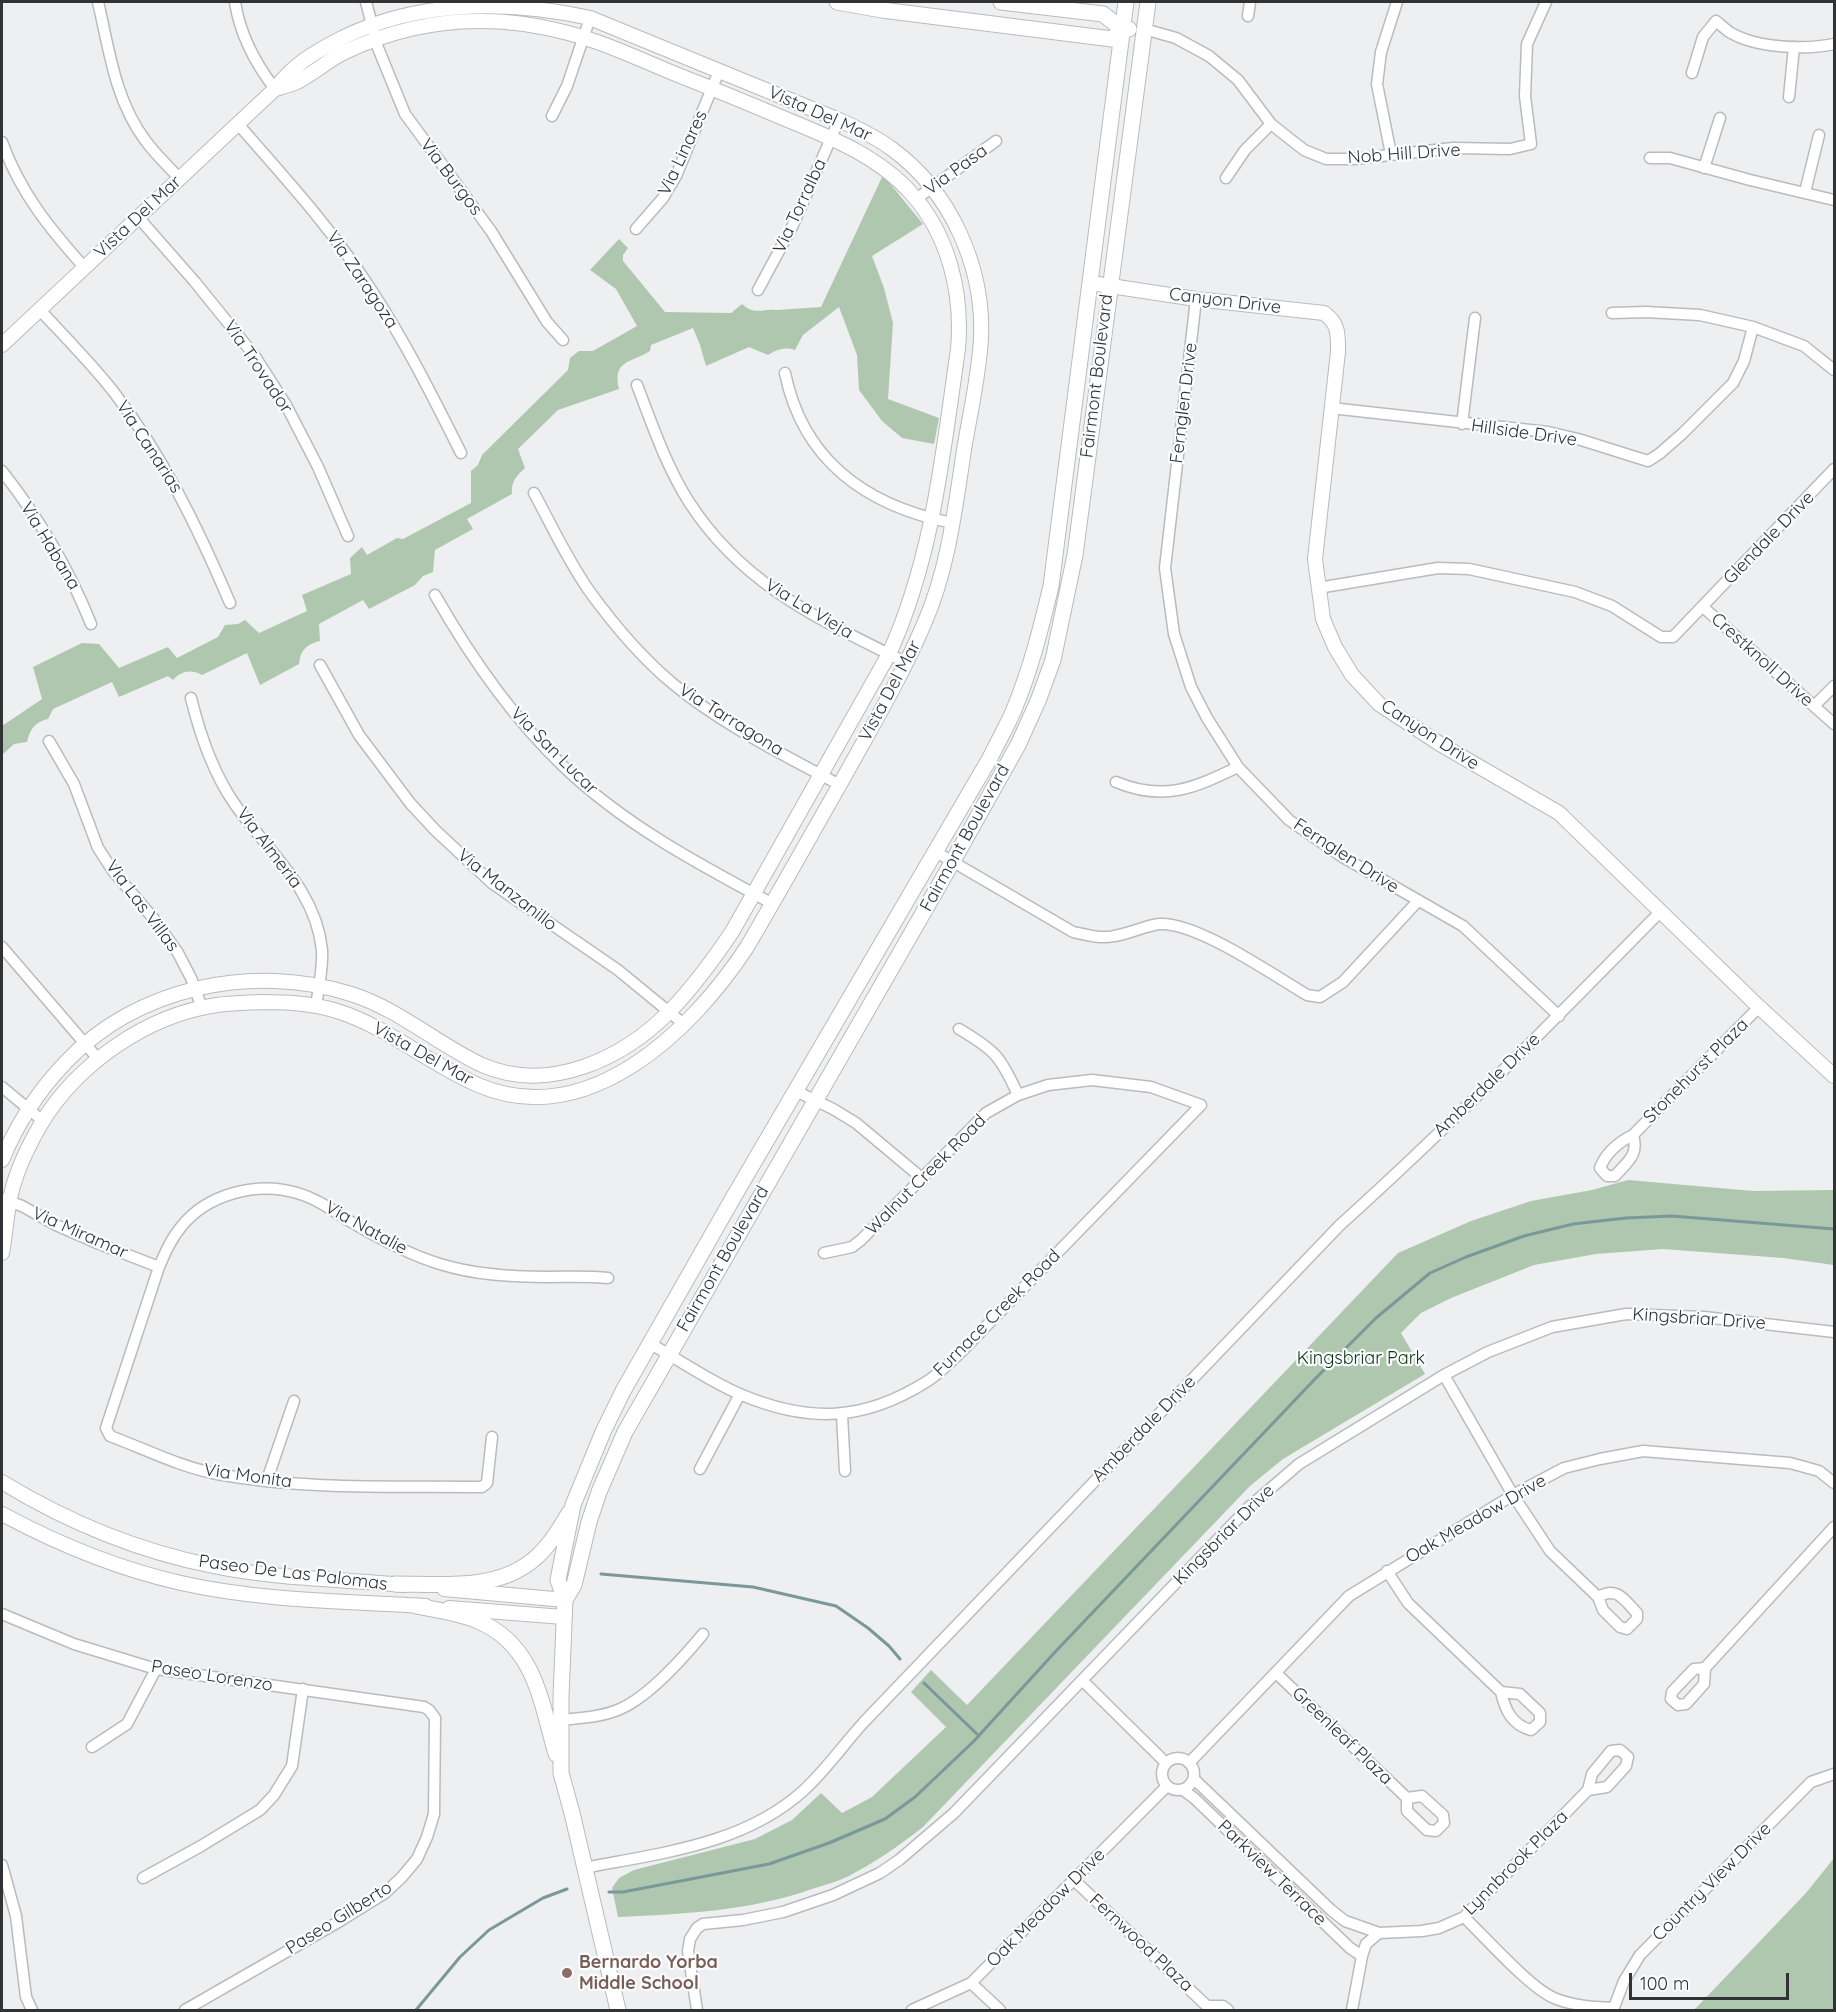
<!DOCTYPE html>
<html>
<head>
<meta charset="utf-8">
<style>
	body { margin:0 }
	#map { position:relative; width:1836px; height:2012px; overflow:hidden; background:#edeff1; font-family:Quicksand,sans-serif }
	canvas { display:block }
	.frame { position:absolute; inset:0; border:3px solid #313233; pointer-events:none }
	.scale { position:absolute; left:1629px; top:1973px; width:160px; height:27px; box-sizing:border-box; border:3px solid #313233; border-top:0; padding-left:8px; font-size:18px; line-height:21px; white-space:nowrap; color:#313233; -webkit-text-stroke:4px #fafcfe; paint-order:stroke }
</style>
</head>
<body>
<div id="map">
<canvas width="1836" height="2012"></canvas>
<div class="frame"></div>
<div class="scale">100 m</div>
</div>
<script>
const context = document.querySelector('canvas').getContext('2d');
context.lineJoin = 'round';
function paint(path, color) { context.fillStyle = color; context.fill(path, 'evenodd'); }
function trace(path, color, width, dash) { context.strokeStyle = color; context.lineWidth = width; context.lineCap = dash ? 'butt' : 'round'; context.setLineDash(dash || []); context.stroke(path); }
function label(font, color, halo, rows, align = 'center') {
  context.font = font + ' Quicksand,sans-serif'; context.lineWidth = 4.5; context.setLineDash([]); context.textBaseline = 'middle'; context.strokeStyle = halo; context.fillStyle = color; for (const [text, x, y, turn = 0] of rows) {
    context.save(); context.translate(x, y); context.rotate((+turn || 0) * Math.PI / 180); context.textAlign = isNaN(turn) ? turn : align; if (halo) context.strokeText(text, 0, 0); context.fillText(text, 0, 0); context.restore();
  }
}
paint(new Path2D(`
	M883 175 923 224 872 256 884 288 893 323 888 399 939 418 934 444 902 438 882 421 859 390 857 355 839 307 803 335 795 350C785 347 777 349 768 355L749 347 706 366 700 345 693 328 651 345 650 351C631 363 612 360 619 389L558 410 518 449 525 468C516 476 511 482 512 494L467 519 473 529 435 550 433 572 423 576 415 585 369 609 363 600 319 624 320 641C307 644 300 650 299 664L260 685 247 653 202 675C191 669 181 671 173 680L168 676 119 697 112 682 53 709 48 719C35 722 30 729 27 742L14 744 2 755V726L42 699 33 667 82 643 99 644 119 668 168 647 177 658 218 637 225 625 238 624 245 620 259 633 307 611 302 595 351 574 350 558 362 547 367 555 397 538 403 539 471 503V471L478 465 482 455 568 370 570 358 579 351H593L637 326 616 289 590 270 619 239 628 248 623 255V261L665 312 731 313 742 304C754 316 764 308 777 310L821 307Z
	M1628 1180 1753 1191 1834 1190V1265L1783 1258 1663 1249 1596 1254 1534 1265 1451 1298 1421 1313 1401 1333 1425 1374 1283 1459 1250 1486 923 1827C899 1846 874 1863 847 1877 836 1882 824 1885 812 1889 749 1911 685 1914 618 1917L612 1888 619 1878 634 1870 755 1839 792 1820 821 1793 842 1813 872 1797 946 1727 911 1692 931 1670 967 1705 1398 1253 1471 1221 1531 1201 1592 1190Z
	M1834 1858V2010H1694L1806 1893Z`), '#afc7af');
trace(new Path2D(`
	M601 1574 753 1587 836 1606 868 1628 889 1646 900 1659
	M924 1683 979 1736
	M609 1892H623L769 1864 829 1843 885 1819 915 1797 973 1742 1056 1651 1315 1379 1376 1318 1430 1273 1466 1257 1524 1236 1573 1224 1626 1218 1672 1216 1834 1229
	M416 2010 460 1957 489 1930 543 1898 567 1889`), '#7a9898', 3);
const minor = new Path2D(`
	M98 2C109 49 115 100 145 140 155 154 168 166 179 178
	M235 2C240 35 255 63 275 89
	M366 2 378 48 405 114 491 231 547 322 563 340
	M1248 16 1250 2
	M1144 29 1176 38 1209 56 1238 80 1271 124 1304 150 1326 159H1354L1453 148 1510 149 1531 144 1525 96 1527 44 1546 2
	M1692 73 1703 37 1716 21C1721 25 1726 30 1731 33 1757 48 1806 50 1834 44
	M1789 97 1794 47
	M552 116 567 86 590 18
	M238 124C284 177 332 229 370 288 405 341 433 397 461 453
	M2 142C20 192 49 228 84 267
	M1391 154 1377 84 1381 52 1397 2
	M1650 158H1670L1750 180 1834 200
	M1704 168 1720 118
	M1226 178 1245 150 1271 124
	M1805 192 1819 135
	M916 199 996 141
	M138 217 195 282 254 355 286 405 318 467 348 536
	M636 229 663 198 676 176 719 71
	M758 290 793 225 839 120
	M1196 299 1165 568 1174 634 1191 687 1207 718 1238 767 1289 820 1341 856 1463 926 1559 1016
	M39 309C64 336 90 362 113 391 163 456 198 528 230 603
	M1612 313 1646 312 1700 315 1753 327 1804 346 1834 370
	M785 373C803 461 867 506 952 523
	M637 385C652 424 666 466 689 502 743 586 821 620 907 663
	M1331 408 1548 432 1578 439 1648 461 1659 454 1682 434 1733 383 1744 361 1753 327
	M1462 424 1475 318
	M2 471C39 518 69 569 91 624
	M534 493C552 526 568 561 590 592 614 625 641 657 672 683 721 724 784 755 840 785
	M1318 588 1438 568 1469 569 1575 592 1612 606 1661 637H1673L1834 469
	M435 595C471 658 511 716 563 766 623 824 700 865 773 904
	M1703 607 1834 724
	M320 665 359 735 410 803 435 830 493 884 618 970 685 1025
	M191 698C200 735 212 771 234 803 267 851 316 889 322 950 323 968 319 987 316 1005
	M1814 706 1834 686
	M49 741 74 784 98 848 113 871 154 919 178 953 191 978 202 1008
	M1116 782C1164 802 1194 788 1238 767
	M936 852 1073 932C1086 935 1101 939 1114 936 1129 934 1144 926 1159 924 1196 921 1273 975 1307 995L1320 997 1343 982 1418 901
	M2 947 99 1060
	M959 1029C995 1050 1001 1057 1018 1095
	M2 1087 43 1121
	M796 1091 833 1109 856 1123 923 1179
	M1633 1135C1639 1155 1628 1161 1615 1176H1607L1600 1168C1606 1152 1619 1142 1633 1135L1759 1007
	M2 1199 22 1206 56 1225 97 1243 159 1267
	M649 1343C678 1359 712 1383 742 1395 809 1423 864 1421 926 1382 938 1375 948 1364 958 1355L1201 1105 1151 1087 1092 1080 1048 1085 1018 1095 986 1113 861 1240 852 1247 824 1253
	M1444 1375 1513 1495 1550 1551 1598 1597 1603 1610 1620 1627 1627 1629 1637 1619V1613C1624 1600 1618 1586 1598 1597
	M842 1415 845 1471
	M492 1437 487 1483 482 1487C394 1486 304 1490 217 1474 180 1467 145 1449 110 1436L106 1428 159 1267C165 1253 171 1239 181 1227 207 1194 257 1181 297 1193 318 1199 335 1212 353 1223 380 1239 410 1255 440 1264 475 1275 512 1277 549 1277 569 1277 588 1276 608 1278
	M700 1469 740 1394
	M267 1480 294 1401
	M1387 1571 1408 1603 1501 1692C1505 1710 1512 1725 1531 1730L1540 1722V1713L1520 1694 1501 1692
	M2 1614 74 1644 156 1669 424 1707 429 1710 435 1718 434 1814 427 1837 417 1859 402 1877 385 1893 340 1921 185 2010
	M1705 1668 1694 1669 1672 1692 1671 1699 1678 1705 1686 1704 1704 1684 1705 1668 1834 1527
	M1277 1674 1407 1798V1811L1427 1830 1436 1831 1444 1823 1443 1815 1422 1796 1407 1798
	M1083 1681 1166 1763
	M561 1720C581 1718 602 1717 620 1709 648 1697 684 1657 703 1634
	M92 1747 127 1724 156 1669
	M1162 1774a16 16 0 1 1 32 0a16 16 0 1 1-32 0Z
	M1189 1763 1349 1596 1513 1495 1564 1468 1600 1459 1643 1451 1790 1463 1819 1471 1834 1483
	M1194 1779 1331 1910 1345 1921 1379 1933
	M1183 1790 1194 1798 1350 1948 1362 1956
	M2 1865 16 1916 26 1997 32 2010
	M584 1868C660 1853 743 1845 803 1791 825 1771 844 1744 864 1722L1340 1225C1451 1125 1556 1018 1661 911
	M143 1878 201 1846 260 1810 274 1795 292 1766 303 1689
	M1075 1881 1207 2006H1223L1228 2010
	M1464 1917C1485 1937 1530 1988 1554 1998 1573 2006 1593 2007 1613 2008
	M971 1983 1000 2010
	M697 2010 688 1951 690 1939 697 1928 703 1924 743 1920 783 1912 833 1895 880 1873 899 1860 954 1813 1249 1507 1299 1464 1444 1375 1488 1352 1552 1327 1626 1314 1704 1317 1834 1332
	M912 2010 971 1983 1167 1786
	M1352 2010 1362 1956 1366 1944 1379 1933 1422 1931 1439 1928 1464 1917 1588 1790 1592 1774 1611 1751 1620 1750 1628 1757 1626 1766 1607 1787 1588 1790
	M1613 2010 1624 1981 1640 1955 1811 1782 1834 1774`);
const tertiary = new Path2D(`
	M1091 283 1196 299 1324 313C1339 324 1338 334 1338 352L1315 559 1323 619 1335 647 1352 675 1379 704 1440 744 1559 813 1759 1007 1834 1076
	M2 345 275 89C293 65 313 53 340 39 417 0 507 0 590 18L839 120C857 128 876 137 892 149 951 192 984 267 981 338 979 376 970 413 964 450 955 509 948 570 924 624 901 678 871 728 843 779 811 835 780 891 747 947 692 1031 588 1132 478 1085 429 1064 388 1027 337 1011 311 1003 286 1002 260 1002 246 1003 231 1003 217 1005 147 1015 77 1064 41 1124 27 1148 13 1177 9 1205 6 1221 5 1237 2 1253
	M2 1160C17 1124 38 1091 66 1062 137 987 253 963 351 994 399 1009 437 1044 482 1065 549 1094 623 1059 671 1010 694 986 713 960 732 932L889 654C933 558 943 452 958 349 963 294 949 235 911 193 877 155 829 137 783 118 750 104 716 90 683 77 645 62 607 43 568 33 541 26 511 21 483 21 436 20 386 32 343 53 327 61 313 74 297 82 290 85 282 87 275 89
	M2 1482C66 1521 138 1551 213 1566 275 1579 341 1579 404 1585
	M2 1514C58 1544 118 1569 181 1583 260 1601 345 1601 426 1606
	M444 1589 565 1600
	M449 1608 563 1617`);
const secondary = new Path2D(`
	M837 2 882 10 1112 39 1122 29
	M1001 2 1103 14 1122 29H1129
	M395 1584C440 1584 496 1591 533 1560 548 1548 559 1530 569 1513
	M565 1600 558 1580 573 1505 603 1432 623 1391 733 1198 990 758C998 741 1008 725 1015 707 1031 668 1041 628 1051 586L1126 2
	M416 1606C436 1610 459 1613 478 1621 535 1645 541 1702 556 1754
	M618 2010 572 1813 561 1773V1696L565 1600 574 1585 589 1522 599 1492 625 1432 953 861 1018 745 1038 701 1053 660 1075 555 1148 2`);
trace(minor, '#b9bbbd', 13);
trace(tertiary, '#b9bbbd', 16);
trace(secondary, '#b9bbbd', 17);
trace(minor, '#fff', 10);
trace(tertiary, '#fff', 14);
trace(secondary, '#fff', 15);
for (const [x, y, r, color] of [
	[567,1973,6,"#8d6e63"]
]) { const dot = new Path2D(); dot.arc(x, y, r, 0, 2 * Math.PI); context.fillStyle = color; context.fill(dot); trace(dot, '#fafcfe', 2); }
label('18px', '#313233', '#fafcfe', [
	["Vista Del Mar",820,114,24],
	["Via Linares",683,153,-65],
	["Nob Hill Drive",1404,154,-4],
	["Via Pasa",956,170,-36],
	["Via Burgos",451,177,53],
	["Via Torralba",800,206,-65],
	["Vista Del Mar",138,217,-43],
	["Via Zaragoza",362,280,56],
	["Canyon Drive",1225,301,7],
	["Via Trovador",258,367,56],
	["Fairmont Boulevard",1097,376,-83],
	["Fernglen Drive",1184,403,-83],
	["Hillside Drive",1524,433,8],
	["Via Canarias",149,447,57],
	["Glendale Drive",1769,538,-46],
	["Via Habana",50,546,59],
	["Via La Vieja",809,609,31],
	["Crestknoll Drive",1762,660,42],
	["Vista Del Mar",890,691,-62],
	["Via Tarragona",731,720,32],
	["Canyon Drive",1430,735,33],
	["Via San Lucar",554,751,45],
	["Fairmont Boulevard",965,838,-61],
	["Via Almeria",269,848,53],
	["Fernglen Drive",1346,856,33],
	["Via Manzanillo",507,890,38],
	["Via Las Villas",142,906,53],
	["Vista Del Mar",423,1054,29],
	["Stonehurst Plaza",1696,1071,-45],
	["Amberdale Drive",1487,1085,-44],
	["Walnut Creek Road",926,1175,-45],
	["Via Natalie",366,1228,29],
	["Via Miramar",80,1233,24],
	["Fairmont Boulevard",723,1259,-60],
	["Furnace Creek Road",997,1313,-45],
	["Kingsbriar Drive",1699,1319,4],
	["Amberdale Drive",1144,1429,-46],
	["Via Monita",248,1476,8],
	["Oak Meadow Drive",1476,1519,-30],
	["Kingsbriar Drive",1224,1535,-45],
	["Paseo De Las Palomas",293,1573,7],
	["Paseo Lorenzo",212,1676,9],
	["Greenleaf Plaza",1342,1736,44],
	["Lynnbrook Plaza",1516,1863,-45],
	["Parkview Terrace",1272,1873,44],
	["Country View Drive",1712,1882,-45],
	["Oak Meadow Drive",1046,1908,-45],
	["Paseo Gilberto",339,1918,-32],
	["Fernwood Plaza",1141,1943,43]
]);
label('18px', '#0e3412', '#fafcfe', [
	["Kingsbriar Park",1361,1359]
]);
label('bold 18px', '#785e54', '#fafcfe', [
	["Bernardo Yorba",579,1963],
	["Middle School",579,1984]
], 'left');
</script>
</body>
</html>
